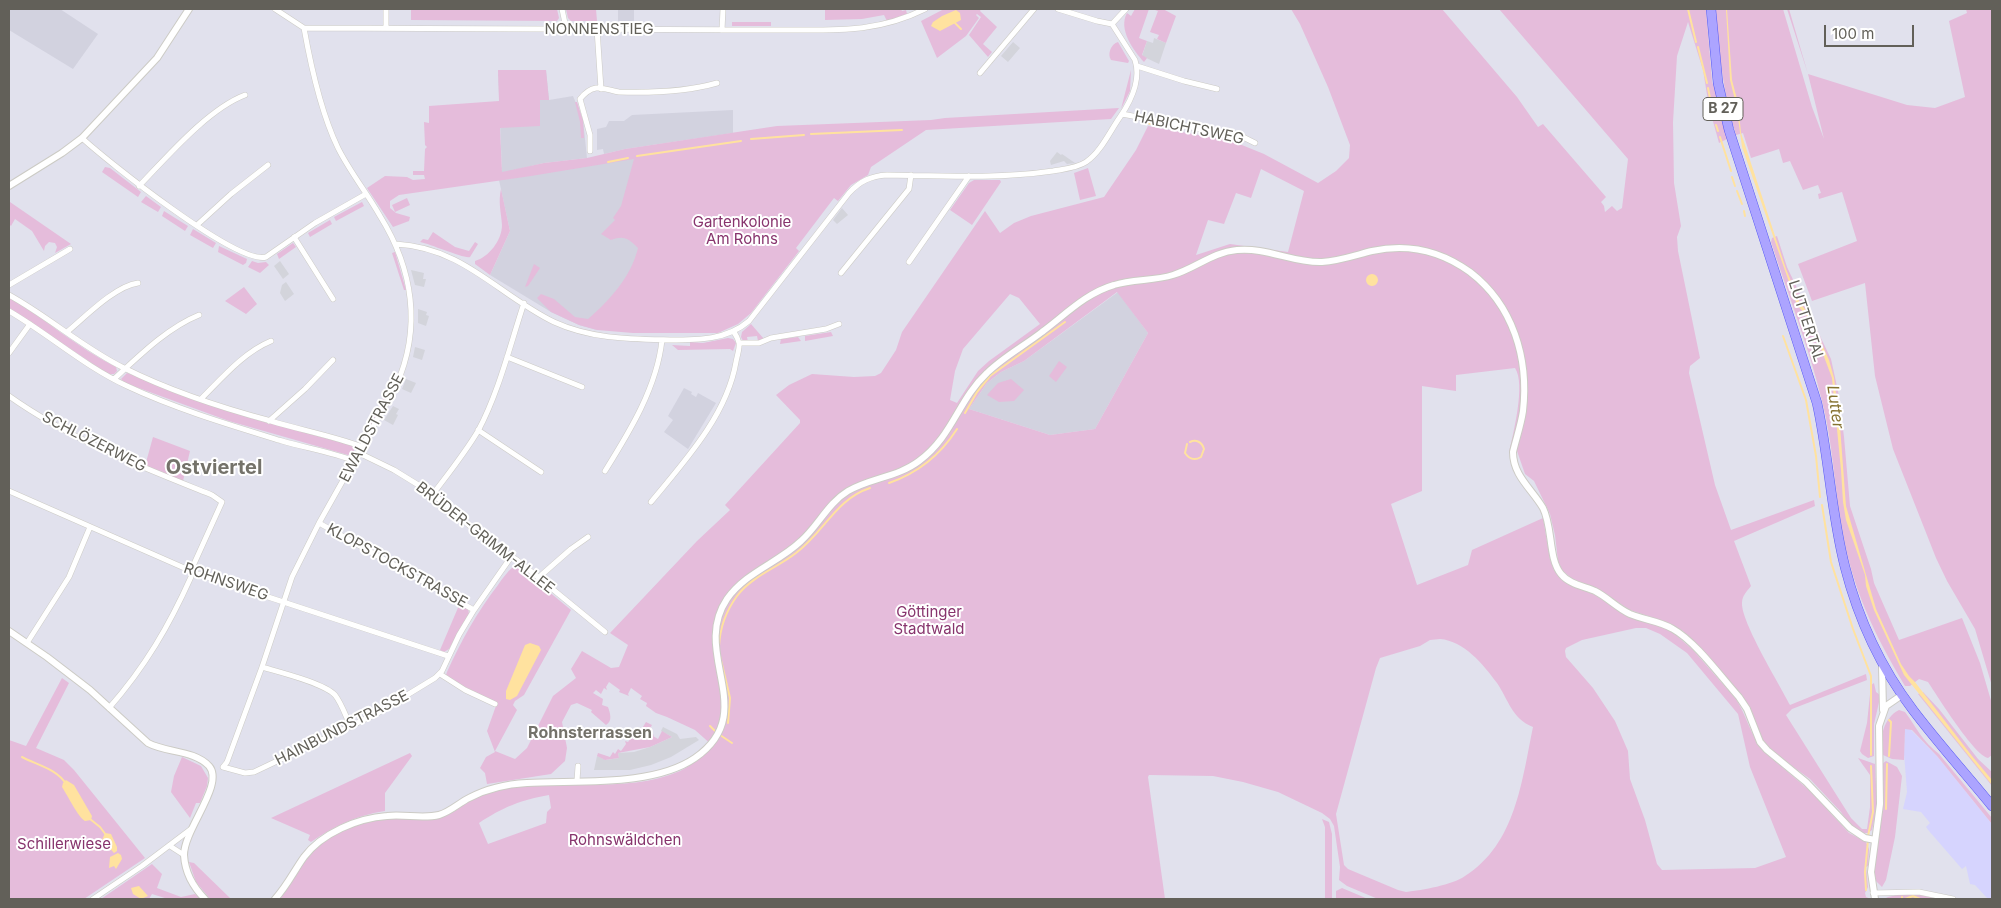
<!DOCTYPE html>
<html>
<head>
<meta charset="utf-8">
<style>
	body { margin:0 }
	#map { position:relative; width:2001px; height:908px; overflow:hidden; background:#e1e1ed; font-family:Inter,sans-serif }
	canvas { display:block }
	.frame { position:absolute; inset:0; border:10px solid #626059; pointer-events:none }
	.scale { position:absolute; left:1824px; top:25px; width:90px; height:22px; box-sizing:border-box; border:2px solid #626059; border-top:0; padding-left:6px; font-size:15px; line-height:18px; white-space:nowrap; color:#626059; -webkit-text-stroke:4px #fff; paint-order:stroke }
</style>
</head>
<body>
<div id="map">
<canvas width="2001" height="908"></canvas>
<div class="frame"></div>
<div class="scale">100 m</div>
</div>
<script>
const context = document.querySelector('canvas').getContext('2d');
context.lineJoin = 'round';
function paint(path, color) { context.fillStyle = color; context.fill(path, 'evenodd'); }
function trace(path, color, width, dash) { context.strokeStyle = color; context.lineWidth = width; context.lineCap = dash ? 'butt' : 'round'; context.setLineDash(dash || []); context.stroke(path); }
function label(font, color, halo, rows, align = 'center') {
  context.font = font + ' Inter,sans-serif'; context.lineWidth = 4; context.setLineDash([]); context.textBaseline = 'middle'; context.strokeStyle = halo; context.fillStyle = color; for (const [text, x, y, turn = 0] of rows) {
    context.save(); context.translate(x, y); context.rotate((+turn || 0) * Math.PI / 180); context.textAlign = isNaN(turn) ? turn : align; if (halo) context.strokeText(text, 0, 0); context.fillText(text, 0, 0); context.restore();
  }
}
paint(new Path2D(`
	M1909 728 1937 756 1992 824V899H1988L1975 885 1970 884 1966 866 1962 869 1929 831 1926 827 1930 823 1921 812 1903 809 1907 792 1904 753 1905 729Z`), '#d6d4fe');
paint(new Path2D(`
	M1154 38 1166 43 1159 64 1142 56 1147 41 1153 43Z
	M1013 42 1020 48 1008 62 1001 56Z
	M1057 152 1061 155 1062 154 1075 163 1067 164 1064 161 1051 165 1050 161Z
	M842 208 848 215 837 224 833 220Z
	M280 261 289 274 283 279 274 266Z
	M411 270 424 273 423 279H426L424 287 415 285Z
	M286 282 294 294 285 301 280 293 282 285Z
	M418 309 427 312 426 315 429 316 426 326 418 323Z
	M415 347 425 350 422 360 413 357Z
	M406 379 416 383 411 393 402 389Z
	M393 406 399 409 396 414 398 415 393 425 384 420Z
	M663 727 677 734 680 739 696 737 699 740 671 757 651 765 630 770H594L597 756 606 760 619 758 618 753 634 752 650 747 672 737 661 731Z`), '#d3d4db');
paint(new Path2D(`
	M9 9H60L98 34 73 69 9 30Z
	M618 9H634V21H618Z
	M498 70H546L549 100 573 96 583 120 587 158 544 163 502 173Z
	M733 110V133L625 149 604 154 603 149 597 150V129L606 127 609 121H624L632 115Z
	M725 145 597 330 579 325 551 312 490 275 510 231 499 180 693 149Z
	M1118 292 1148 333 1095 429 1050 435 969 409 987 383 1001 372 1024 361Z
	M684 388 692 392 691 394 696 397 698 393 716 403 688 449 664 432 673 420 668 416Z`), '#d2d2df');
paint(new Path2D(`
	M411 9H557L559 18 557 21 411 20Z
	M566 9H596L597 21H571L568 18Z
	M825 9H901L902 11 906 10 907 14 887 21 884 15 862 19 825 20Z
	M944 9H981L980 11 997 27 983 44 992 52 988 57 969 35 981 17 977 14 976 15 979 18 966 36 937 58 921 21Z
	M1135 9H1149L1139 38 1147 41 1142 55 1147 58 1144 62C1133 50 1118 29 1127 13L1131 16Z
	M1152 9H1163L1176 16 1166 43 1157 39 1159 35 1150 32 1158 11Z
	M1291 9H1442L1517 97 1538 127 1543 124 1606 197 1601 202 1604 206 1605 212 1612 206 1617 211 1622 208 1628 159 1499 9H1706L1712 81 1729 138 1719 143 1709 107 1703 70 1688 22 1677 56 1673 122 1674 183 1681 226 1677 237 1678 251 1700 358 1690 366 1689 373 1715 485 1731 530 1814 500 1815 506 1734 541 1751 586C1747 591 1742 596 1742 603 1741 622 1780 685 1790 705L1866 674 1867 680 1792 709 1786 715 1851 818 1862 829H1867L1870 807V775L1858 758 1875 764 1877 807 1872 830 1868 833H1861L1849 824 1841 812 1810 779 1771 751 1760 736 1756 724 1698 647 1683 631 1666 622 1630 610 1599 590 1571 578 1562 570 1558 561 1555 535 1550 514 1534 481 1525 474 1517 451 1509 453C1513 434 1526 384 1515 368L1456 375V391L1422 386V491L1391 504 1417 585 1468 565 1472 550 1543 518 1550 559 1554 570 1563 581 1595 595 1624 614 1669 629 1693 650 1736 699C1746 715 1751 735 1762 750L1809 790 1849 833 1866 842 1869 849 1868 866 1866 867 1868 887 1865 893 1866 897 1871 899H1378L1347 886 1339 880 1340 867 1334 826 1330 819 1322 813 1278 792 1243 782 1213 776 1149 775 1148 777 1165 899H278C288 886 296 870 306 858 327 832 364 820 397 818 409 816 422 820 435 819 453 817 468 798 485 793 546 774 622 797 680 771 693 765 703 755 713 746L695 730 667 717 656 713 646 706 647 703 640 699 642 696 631 688 628 694 629 696 619 692 620 690 609 682 606 687 607 690 604 688 601 694 596 690 593 693 603 699 602 705 608 707C610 713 613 721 606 725L591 712 592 710 577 703 571 705 562 722 567 748 565 761 551 774 487 784 485 773 480 768 486 757 495 752 487 731 497 703 465 689 446 675 447 672C461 641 477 612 498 585 502 579 507 572 513 567H519L571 610 524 695 515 701 513 705 517 710 495 751 515 759 527 748 553 696 576 678 571 669 582 651 611 668 619 667 628 645 610 633 697 541 730 510 725 505 800 423V420L776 395 789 385 812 374 854 377 875 376 881 373 896 350 902 332 985 211 1000 233 1014 223 1031 216 1104 197 1136 150 1148 126 1232 141 1264 154 1318 183 1336 171 1349 158 1350 145 1328 87 1300 24ZM1261 169 1304 191 1288 252 1230 244 1196 255 1208 220 1224 224 1236 193 1251 198ZM1117 292 1148 333 1095 429 1050 435 969 409 987 383 1001 372 1024 361ZM1010 294 1019 298 1040 324 989 361 978 371 957 403 950 400 955 371 963 349ZM1636 628H1646L1660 634 1687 653 1738 714 1750 767 1786 857 1755 868 1662 870 1657 864 1645 820 1630 779 1628 751 1615 721 1593 688 1566 657 1565 651 1566 648 1582 640ZM1440 639C1464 641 1483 664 1497 683 1508 699 1512 719 1533 727 1522 780 1516 844 1465 876 1452 885 1423 890 1406 892L1398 890 1348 869 1344 865 1336 814 1376 668 1380 658 1420 646 1430 640ZM549 795 551 808 547 812 546 823 488 844 479 823C503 807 521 800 549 795Z
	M1716 9H1783L1812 107 1824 139 1808 74 1787 9H1789L1808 74 1907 105 1935 108 1965 97 1949 21 1967 13 1966 9H1992V686L1975 629 1947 581 1936 558 1893 449 1875 376 1865 283 1812 301 1798 264 1857 241 1842 192 1819 199 1818 194 1821 193 1818 185 1803 190 1790 161 1783 163 1779 149 1751 158 1743 133 1736 135C1723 94 1719 52 1716 9Z
	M732 22H771V26H732Z
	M1118 42 1129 61 1128 63 1111 60C1107 54 1111 44 1118 42Z
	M498 70H546L549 100H540V126L500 128 502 172 544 163 587 158 625 149 777 126 931 120 945 118 1119 108 1111 119 926 130 871 167 868 175 851 185 838 201 834 198 796 248 799 251 751 313 738 324 718 333H633L597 330 579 325 551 312 537 298 541 294 554 299 575 317 588 319C610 300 631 277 638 248 629 239 624 235 611 240L601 234 615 220 613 218 621 206 634 159 531 176 399 195 390 201V208L396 213 410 217 409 221 393 227 367 188 385 176 407 177 413 180 425 179 424 175H413V171H424L425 149 427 147 425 145 424 122 429 123V106L499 101Z
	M1131 70 1130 91 1121 109Z
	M575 102H577L583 120 584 138H581L580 122Z
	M105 167 110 168 141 192 138 197 102 172Z
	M1088 168 1096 196 1080 200 1074 173Z
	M974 180H1000L1001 182 972 225 950 210 969 183Z
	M501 189 510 231 490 275 475 264V261C489 257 502 240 502 225 501 212 498 202 501 189Z
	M146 196 161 207 158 212 141 202Z
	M407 198 410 205 395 212 392 205Z
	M10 202 71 244 55 253 57 247 55 243 49 242 45 246 44 251 32 231 15 219 11 226 9 224Z
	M362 202 364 206 336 221 334 217Z
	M164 211 188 226 185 231 162 216Z
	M330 220 332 224 310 237 308 233Z
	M193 229 216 243 213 248 190 235Z
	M433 232 455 247 469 251 475 242 478 244 470 257C464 259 431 244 420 242L423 239 428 240Z
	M1777 236 1787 267 1831 359 1838 391 1844 437 1850 506 1871 569 1874 583 1899 640 1962 618 1980 663 1992 704V755L1988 758C1974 755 1938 697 1928 682L1919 679 1910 686H1905C1874 634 1852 588 1842 528 1834 486 1833 443 1822 401 1809 347 1788 295 1771 242L1772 238Z
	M293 243 296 247 279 259 277 254Z
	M219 246 247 259 246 263 243 265 218 252Z
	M395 252 406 290H404L392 253Z
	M252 261 258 263 266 262 269 265 260 273 248 267Z
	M534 264 540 268 528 286 525 287Z
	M244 287 257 304 246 314 225 301Z
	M9 297C45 319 78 348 116 367L117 371 114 374H108L9 308Z
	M751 324 764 339 758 341 757 336 747 337 748 342 743 341 741 337 742 332Z
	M831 332 833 336 805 341V336Z
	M798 337 801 341 780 344 781 339Z
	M728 338 733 339 736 343 733 351 730 349 678 350 672 345 690 346V342L703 343Z
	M1059 361 1067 367 1056 382 1049 376Z
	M127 373 250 418 351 445 354 449V453L348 455 229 421 125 383 121 379Z
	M394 379 395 380 364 438 359 441Z
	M1011 379 1024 390 1014 401 999 402 987 395 998 383Z
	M153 437 190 451 183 481 145 466Z
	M460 603 468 608 469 614 449 649 444 652 440 650Z
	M62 678 69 683 36 748 64 760 74 770 145 858 84 899H9V740L26 746Z
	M1874 683 1876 692 1880 695V698L1874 724V756L1868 758 1862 754 1860 751 1867 723 1871 685Z
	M1923 692 1939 709 1978 759 1992 772V786L1918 694Z
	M1899 710 1905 712C1917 728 1922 741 1939 754L1992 818V824L1937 756 1912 730 1905 729 1904 760 1892 759 1883 755C1878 740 1884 717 1899 710Z
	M646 722 652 725 648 732 654 735 653 736 658 739 662 731 672 737 650 747 618 753 619 758 605 760 597 756 598 753 610 757 613 752 615 754 618 749 621 751 626 744 625 741 628 742 631 738 634 739 639 732 638 729 641 730Z
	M410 753 412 756 385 793V811C358 815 334 826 311 842L308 840 310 835 271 818Z
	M182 757 201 766 208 778 207 786 200 803H196L190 818 171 792 174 776Z
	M1886 761 1897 767 1902 776 1895 837 1886 880 1882 887 1875 880 1874 868 1882 814V764Z
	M1322 819 1329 822 1332 834V899H1325V827Z
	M189 862 194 863 231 899H210L196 882Z
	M152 864 162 874 157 888 181 897 195 894 201 899H168L152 894 149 899H101Z
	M1342 888 1368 899H1336V891Z
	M1902 894H1917L1938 899H1884L1888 897Z`), '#e5bcdb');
paint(new Path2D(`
	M1726 9H1727L1732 80 1738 103 1741 133 1786 269 1800 303 1808 313 1829 360 1834 378 1840 426 1846 506 1876 609 1901 664 1909 676 1915 682 1972 756 1992 780V785L1904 675 1874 610 1866 586 1865 575 1846 520 1843 502 1841 470 1832 378 1817 338 1807 316 1797 305 1742 147 1736 104 1730 80Z
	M956 10 960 13 961 20 940 31 931 26 933 22 942 16Z
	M1366 280a6 6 0 1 1 12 0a6 6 0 1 1-12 0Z
	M530 643 539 646 541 650 517 696 510 700 506 699V691L525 645Z
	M66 780 74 785 92 816 91 820 85 821C78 817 68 796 62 787L63 783Z
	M105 833 111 834 117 847V851L114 853 102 840Z
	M118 853 121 855 122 859 116 869 114 866 109 868 110 857Z
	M139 886 148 896 141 899 133 894 131 888Z`), '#ffe29f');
trace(new Path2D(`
	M1688 9 1696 42
	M954 22 961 29
	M1698 47 1707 83
	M1708 88 1714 118
	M1148 123 1154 125
	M1716 125 1718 131
	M811 134 902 130
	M1720 137 1731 171
	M751 139 804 135
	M637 156 741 141
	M608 162 628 158
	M1732 177 1735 186
	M1737 191 1742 204
	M1744 211 1745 216
	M1783 336 1806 400 1816 456 1820 497
	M965 413 977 392 990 376 1065 322
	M1187 444 1185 453C1189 459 1194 461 1201 457L1204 449C1202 442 1196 439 1190 442
	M889 483C918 473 941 454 957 429
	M1822 505 1831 562 1853 629 1871 676V755
	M719 646C720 627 726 611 737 596 752 576 777 568 796 553 824 532 836 499 870 488
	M720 656 730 698 728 723
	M710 726 715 731
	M720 735 732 743
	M1889 756 1891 722 1889 720
	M22 757C37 765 57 769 66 784
	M1886 809 1887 764
	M90 819 100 827 106 835
	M1868 836 1873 812 1871 766
	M1866 890 1865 872 1868 840
	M1902 897V899
	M1905 899 1913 896 1920 899`), '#ffe29f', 2);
const minor = new Path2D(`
	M275 9 304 28 782 30C835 30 877 33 925 9
	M386 9V28
	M562 9 566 28
	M1058 9 1097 21 1112 24
	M1112 24 1126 9
	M597 29 601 89
	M722 30 723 9
	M1137 66 1184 81 1217 89
	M980 73 1034 9
	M1122 114 1243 137 1255 143
	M82 138C107 161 237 265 266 257L315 223 366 194
	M590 151V135L580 99C584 94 590 89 596 88 603 87 611 91 619 92 651 93 686 92 717 83
	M139 186C167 157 208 109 245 95
	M197 225 231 194 268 165
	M294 237 333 299
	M396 244C464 248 497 294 554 322 591 339 630 339 670 340 698 340 727 340 749 321L849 193C860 181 871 176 887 175 942 176 998 179 1053 171 1064 169 1077 168 1086 162 1101 152 1110 131 1120 117 1131 101 1141 79 1135 60L1112 24
	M909 262 969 176
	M841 273 909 189 911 175
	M9 285 70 249
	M9 295C49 317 83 348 124 368 170 391 222 408 271 421 301 430 333 436 363 447
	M9 311C50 335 84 366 127 386 176 409 230 425 282 441 306 448 331 452 355 461
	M67 332C85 317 115 286 138 283
	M739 343H759L771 338 826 329 839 324
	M9 353 30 324
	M507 357 582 387
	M114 379C139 356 167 328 199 315
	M9 396C71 440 142 467 212 495L222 502 193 566 191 577C169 626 145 667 109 708
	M201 399C222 378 244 352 271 341
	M269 421 305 389 333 360
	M478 430 541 472
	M359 453 394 470 433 494 492 545 517 560 605 632
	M605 471C630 431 657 387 662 340
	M9 491 198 574 448 656
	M433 494C448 474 465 453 478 431 499 392 510 345 524 303
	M651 502C685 461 727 415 736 362 737 356 740 348 739 343 738 339 736 335 734 332
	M319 523 474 610
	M538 578 571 549 588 537
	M27 643 69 577 90 527
	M262 667C279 672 324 683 335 695 342 704 346 717 351 727
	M440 674 465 690 495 704
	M223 767 227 762 262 667 292 577 319 523 396 386C422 328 413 269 380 216 367 193 350 172 338 148 321 113 311 67 304 28
	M223 767 245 773 254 772 376 714 435 678 442 671 459 635 474 610 511 557
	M577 781 578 766
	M170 846 184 855
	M1873 893 1919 892 1953 899
	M93 899 142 866 191 829`);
const tertiary = new Path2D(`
	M9 186 62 153 82 138 157 58 189 9
	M9 631 47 657 90 690 148 743C167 753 194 750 209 766 225 784 184 829 184 855 185 872 193 887 205 899
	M1882 665 1883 710
	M275 899C287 886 294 871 304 857 322 833 358 818 387 816 404 814 423 819 439 815 450 812 459 803 469 798 486 789 507 784 527 783 577 780 653 787 695 758 761 712 690 654 727 599 746 572 778 563 801 541 818 526 828 503 848 491 870 478 898 477 919 461 953 436 958 400 987 373 1003 357 1024 346 1042 332 1065 315 1086 293 1114 285 1133 279 1154 281 1173 275 1196 268 1213 252 1237 250 1266 247 1293 263 1322 262 1339 261 1356 255 1372 251 1408 243 1441 251 1470 272 1513 305 1529 358 1523 411 1521 425 1516 439 1513 452 1513 476 1532 489 1543 508 1553 528 1548 558 1561 574 1569 584 1583 586 1595 591 1607 597 1617 608 1630 614 1644 620 1660 621 1673 629 1696 642 1721 677 1739 697L1747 709 1760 742 1767 750 1806 782 1850 828 1865 838 1875 840
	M1875 899 1871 872 1880 804 1879 726 1886 706 1902 695`);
const primary = new Path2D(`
	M1711 9 1718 83 1729 130 1817 403C1829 457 1831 513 1845 567 1858 618 1881 668 1913 710 1938 743 1966 774 1992 806`);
trace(minor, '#cccbc5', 6);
trace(tertiary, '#cccbc5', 8);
trace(primary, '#5457f3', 10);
trace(minor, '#fff', 5);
trace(tertiary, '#fff', 6);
trace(primary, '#aca4ff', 9);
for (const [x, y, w] of [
	[1723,109,40]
]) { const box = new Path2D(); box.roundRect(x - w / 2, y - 11.5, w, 23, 4); context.fillStyle = '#fff'; context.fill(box); trace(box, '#626059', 1); }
label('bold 14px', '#626059', null, [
	["B 27",1723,109]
]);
label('15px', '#626059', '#fff', [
	["NONNENSTIEG",599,29],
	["HABICHTSWEG",1189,128,12],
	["LUTTERTAL",1806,321,72],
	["EWALDSTRASSE",372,428,-62],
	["SCHLÖZERWEG",94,442,27],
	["BRÜDER-GRIMM-ALLEE",485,538,38],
	["KLOPSTOCKSTRASSE",397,566,29],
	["ROHNSWEG",226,582,19],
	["HAINBUNDSTRASSE",342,728,-27]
]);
label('15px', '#87346d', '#fff', [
	["Gartenkolonie",742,222],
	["Am Rohns",742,239],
	["Göttinger",929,612],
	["Stadtwald",929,629],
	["Rohnswäldchen",625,840],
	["Schillerwiese",64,844]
]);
label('italic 16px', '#857230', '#fff', [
	["Lutter",1835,407,82]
]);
label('bold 16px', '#74726a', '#fff', [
	["Rohnsterrassen",590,733]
]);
label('bold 20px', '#74726a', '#fff', [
	["Ostviertel",214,468]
]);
</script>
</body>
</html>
